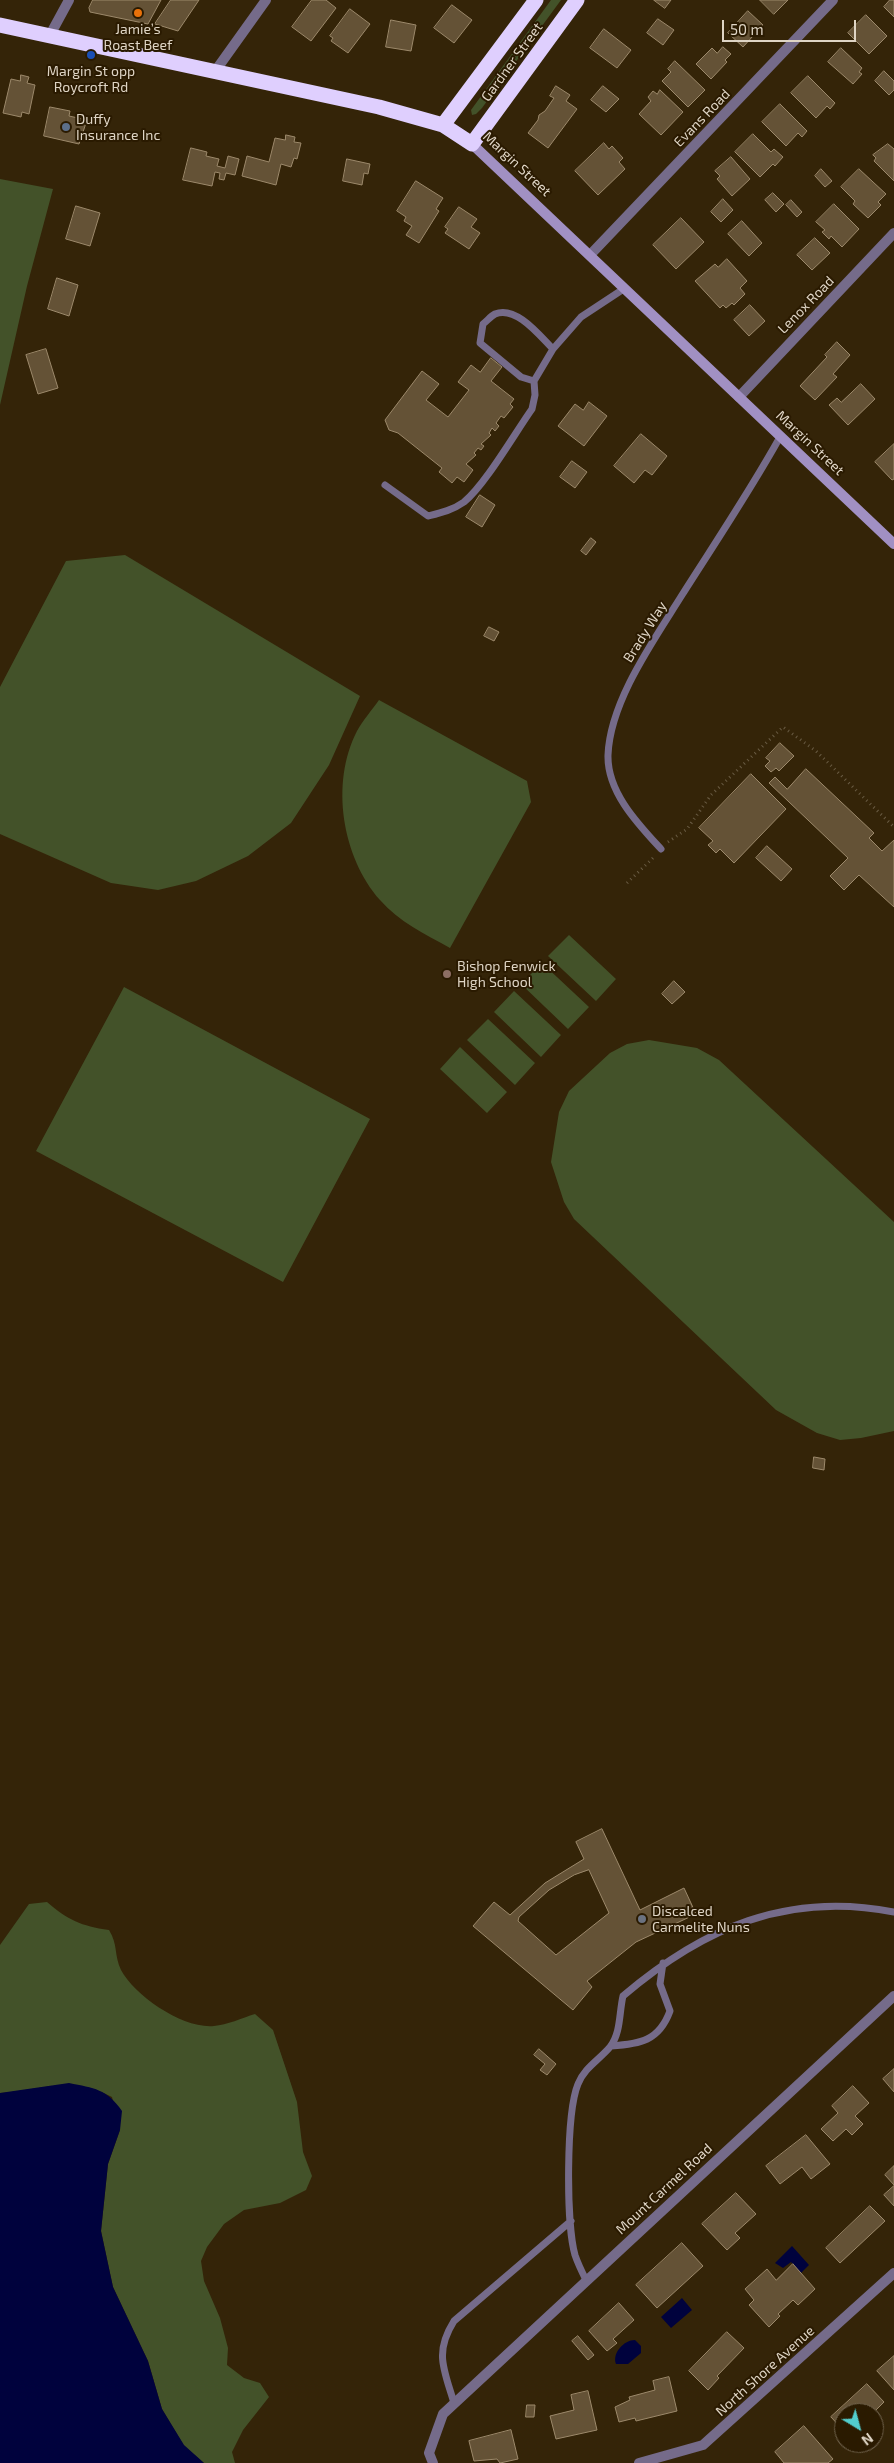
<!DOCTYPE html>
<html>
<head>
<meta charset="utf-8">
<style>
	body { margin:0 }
	#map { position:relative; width:894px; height:2463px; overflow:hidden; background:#342408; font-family:"Exo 2",sans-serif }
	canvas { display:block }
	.north { position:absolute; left:834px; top:2403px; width:50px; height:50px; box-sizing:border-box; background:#2a1a00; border:1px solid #72654f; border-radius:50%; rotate:143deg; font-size:14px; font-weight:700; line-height:20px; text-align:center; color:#dfd5c5 }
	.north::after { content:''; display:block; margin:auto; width:18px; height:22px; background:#52cdcd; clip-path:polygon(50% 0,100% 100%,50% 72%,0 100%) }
	.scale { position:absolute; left:722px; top:20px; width:134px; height:22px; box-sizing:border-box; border:2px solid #dfd5c5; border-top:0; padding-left:6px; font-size:15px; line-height:18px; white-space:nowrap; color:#dfd5c5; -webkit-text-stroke:4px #2a1a00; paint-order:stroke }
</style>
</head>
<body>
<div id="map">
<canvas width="894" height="2463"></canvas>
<div class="north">N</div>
<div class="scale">50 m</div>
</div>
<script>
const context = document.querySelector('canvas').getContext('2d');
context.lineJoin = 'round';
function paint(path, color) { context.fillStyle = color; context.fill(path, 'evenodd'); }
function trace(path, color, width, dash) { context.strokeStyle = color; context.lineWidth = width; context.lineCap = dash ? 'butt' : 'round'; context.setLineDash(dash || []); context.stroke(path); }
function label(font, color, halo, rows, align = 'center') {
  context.font = font + ' "Exo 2",sans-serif'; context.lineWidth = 4; context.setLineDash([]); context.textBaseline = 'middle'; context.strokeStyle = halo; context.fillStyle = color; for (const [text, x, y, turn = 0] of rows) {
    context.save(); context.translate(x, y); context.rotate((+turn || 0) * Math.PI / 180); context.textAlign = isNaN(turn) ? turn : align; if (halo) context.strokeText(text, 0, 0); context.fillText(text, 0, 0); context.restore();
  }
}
paint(new Path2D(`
	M551 0H561L482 108 476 114 472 115 471 110Z
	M0 179 53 189 27 286 0 405Z
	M125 555 360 696 329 765 291 823 248 856 196 881 158 890 111 883 0 834V687L66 561Z
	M379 700 527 781 531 802 450 948C425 934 399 922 380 900 342 857 330 783 357 731 363 720 372 710 379 700Z
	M569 935 616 979 596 1001 548 956Z
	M542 963 589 1007 568 1029 521 984Z
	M124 987 370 1119 283 1282 36 1151Z
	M514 991 561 1035 541 1057 494 1012Z
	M488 1019 535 1063 515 1085 467 1040Z
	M649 1040 697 1048 719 1060 894 1222V1431L861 1438 840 1440 817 1433 776 1410 574 1219 564 1202 551 1162 559 1112 569 1091 610 1053 627 1044Z
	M460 1047 507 1092 487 1113 440 1069Z
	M47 1902C68 1920 81 1926 109 1930 118 1944 114 1956 121 1970 135 1996 183 2029 214 2026 227 2025 242 2018 255 2014L273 2030 297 2102 303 2152 312 2176 306 2190 280 2203 244 2210 224 2224 207 2247 201 2261 204 2281 220 2318 228 2348 227 2365 244 2378 260 2383 269 2397 243 2430 232 2452 235 2463H204L184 2446 162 2409 148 2361 113 2287 101 2231 108 2164 120 2130 112 2097C70 2075 44 2090 0 2093V1945L29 1904Z`), '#435229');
paint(new Path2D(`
	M69 2083C94 2088 107 2089 122 2111L120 2130 108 2164 101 2231 113 2287 148 2361 162 2409 184 2445 204 2463H0V2093Z
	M792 2246 809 2265 801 2273 791 2262 783 2268 775 2263Z
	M682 2298 692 2310 671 2328 661 2317Z
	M635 2340 641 2346V2353L628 2364H616C612 2353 624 2340 635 2340Z`), '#00023d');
const building = new Path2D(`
	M93 0H161L148 24 90 12 89 8Z
	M171 0H199L178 31 155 24Z
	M312 0H326L336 8 311 41 292 27Z
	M654 0H671L665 8Z
	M760 0H788L774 14Z
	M890 0H894V17L884 7Z
	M452 5 472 20 454 43 434 28Z
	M350 9 370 24 348 53 331 41 333 38 330 36Z
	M748 11 763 25 743 47 728 33Z
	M866 15 887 36 869 54 848 33Z
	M658 19 674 30 663 45 647 33Z
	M391 20 416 25 411 51 386 47Z
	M604 29 631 50 617 68 590 48Z
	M723 47 731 54 725 60 727 62 711 79 696 64 712 48 717 53Z
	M841 48 862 68 859 72 862 74 853 84 828 62Z
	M675 61 705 90 688 107 662 81 671 72 668 69Z
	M884 71 894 81V90L889 95 875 81Z
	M21 75 29 77 27 83 35 85 29 114 22 112 21 117 3 113 11 79 20 81Z
	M808 76 835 103 830 109 827 106 816 118 791 93Z
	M556 86 570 95 566 101 577 109 548 148 528 133 538 120 539 115 545 111 554 98 550 96Z
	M603 86 619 99 606 112 591 100Z
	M660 90 683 112 661 135 639 114 651 101 648 97 653 91 657 94Z
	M780 104 807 131 802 137 798 133 786 146 762 122Z
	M50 107 70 111 69 116 87 120 79 144 44 136Z
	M753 134 771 152 774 149 783 157 775 166 773 164 760 177 735 152Z
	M286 135 295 137 294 142 301 143 297 159 294 158 291 167 281 164 276 185 242 176 247 156 269 162 275 138 285 140Z
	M604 143 609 149 612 146 623 158 619 162 625 169 598 195 575 171Z
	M888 144 894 149V181L874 161 876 158 873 155Z
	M191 148 207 152 206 156 219 159 217 166 225 168 228 156 239 159 235 175 226 173 224 180 219 179 220 173 215 172 212 186 183 180Z
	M731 157 750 179 732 196 717 179 720 176 715 171Z
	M347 159 370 164 368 174 364 173 362 185 343 181Z
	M821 169 832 181 825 187 815 176Z
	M859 169 886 194 878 202 881 205 868 218 853 204 855 201 841 187Z
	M416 181 443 198 436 209 439 211 419 243 406 235 412 226 404 221 406 217 397 211Z
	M773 193 784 204 776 212 765 200Z
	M723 199 733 210 721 222 711 212Z
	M791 200 802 212 797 217 786 205Z
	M834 204 859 229 842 247 831 236 829 239 822 232 825 230 816 222Z
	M76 206 100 213 90 246 66 239Z
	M459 207 477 219 471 227 480 233 469 249 445 233 448 229 445 227Z
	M681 218 704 242 676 269 653 245Z
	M742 221 762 243 749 256 728 234Z
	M815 238 830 253 812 270 797 255Z
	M727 259 747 281 740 288 745 294 734 305 732 303 726 308 723 305 720 308 695 281 715 264 718 267Z
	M57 278 78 285 69 316 48 309Z
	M750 305 765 321 749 336 734 320Z
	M837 342 850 355 833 374 837 377 815 400 800 386 827 357 825 355Z
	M46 349 58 388 38 394 26 355Z
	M491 358 502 367 491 381 514 399 510 404 513 407 504 418 501 416 496 423 499 426 495 431 492 428 489 433 491 435 481 444 484 446 481 450 478 448 474 453 476 455 466 464 473 470 464 482 457 477 452 483 439 472 442 468 398 433 389 430 385 420 422 371 439 384 426 400 448 417 469 390 458 382 471 365 480 372Z
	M861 384 875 399 848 425 829 405 837 398 841 402Z
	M589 402 607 416 584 446 558 426 575 404 583 410Z
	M641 434 667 456 652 475 645 470 634 483 614 466Z
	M894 444V479L892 480 875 462Z
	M572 461 587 472 575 488 560 477Z
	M480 495 495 505 482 527 466 517Z
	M591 538 596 542 586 555 581 551Z
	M489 627 499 632 494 641 484 636Z
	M780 743 794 756 779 771 776 768 771 772 765 766 770 761 766 758Z
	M806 769 874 833 869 838 882 851 894 840V907L859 875 844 890 830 876 848 858 769 783 775 777 787 789Z
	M751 774 786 809 734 863 720 849 716 853 708 845 713 841 699 828Z
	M767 846 792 869 781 881 756 858Z
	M674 981 685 992 672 1004 662 994Z
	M814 1457 825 1459 824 1470 813 1468Z
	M602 1829 640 1910 684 1888 696 1914 636 1942 587 1981 592 1987 573 2010 473 1926 494 1902 510 1915 545 1883 584 1859 576 1842ZM589 1870 609 1913 556 1955 518 1921 519 1917 549 1890 574 1875Z
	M539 2049 556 2064 547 2075 540 2070 545 2064 534 2055Z
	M894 2069V2092L883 2079Z
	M853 2086 869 2103 855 2116 863 2124 852 2135 846 2129 833 2141 821 2129 838 2113 832 2106Z
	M806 2135 830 2164 811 2179 802 2167 780 2184 766 2166Z
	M894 2166V2185L885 2175Z
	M894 2186V2206L884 2195Z
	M736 2193 756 2214 735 2233 740 2238 727 2250 702 2224Z
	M870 2206 885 2221 840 2263 826 2248Z
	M682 2243 703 2266 657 2308 636 2285Z
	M793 2264 815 2289 798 2305 793 2300 778 2314 780 2316 769 2327 749 2305 754 2300 745 2289 767 2269 776 2280Z
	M619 2303 634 2320 613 2339 617 2343 607 2351 589 2331Z
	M727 2332 744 2348 717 2376 719 2378 708 2390 689 2371Z
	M578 2336 594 2355 588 2360 572 2341Z
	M894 2356V2390L877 2371Z
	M669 2377 677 2411 636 2421 635 2418 619 2422 615 2407 630 2400 629 2397 655 2390 653 2381Z
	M867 2384 884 2402 873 2413H844V2431L831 2417Z
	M588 2391 597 2430 556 2439 550 2416 574 2410 571 2395Z
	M527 2405H535L534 2417H526Z
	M804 2426 833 2459 828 2463H784L775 2452Z
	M511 2430 518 2459 500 2463 497 2459 474 2461 469 2441Z`);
paint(building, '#645236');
trace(building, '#9c896b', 1);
trace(new Path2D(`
	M668 842 687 829 711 795 783 727 816 751 894 827
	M627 883 654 857`), '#6a5c44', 3, [1, 4]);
trace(new Path2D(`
	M534 381 521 377 480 343 483 324C487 321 491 316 495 314 516 305 540 336 553 349
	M385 485 428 516C440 513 453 510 464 502 485 485 515 433 532 409L535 395 534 381 553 349 581 317 625 288
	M661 849C638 824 607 792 608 755 610 701 654 640 682 595 715 543 750 491 780 437
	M611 2046C640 2044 659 2041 670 2011L660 1984 663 1963
	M586 2280C582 2272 578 2264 575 2255 566 2224 566 2113 578 2084 584 2068 599 2060 610 2047 621 2033 619 2013 623 1996 703 1928 787 1891 894 1912
	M454 2403C444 2369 434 2353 454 2321L571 2221`), '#756b8a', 7);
trace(new Path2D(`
	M50 35 69 0
	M216 70 266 0
	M590 255 833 0
	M739 397 894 233
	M433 2463 429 2453 443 2414 894 1996
	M639 2463 703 2445 894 2273`), '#756b8a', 10);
trace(new Path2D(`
	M472 144 894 544`), '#a190c3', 10);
trace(new Path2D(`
	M0 25 379 107 443 125 472 144 577 0
	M443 125 536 0`), '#dfcffe', 15);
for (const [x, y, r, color] of [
	[138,13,5,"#e8710a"],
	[91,55,5,"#1a4fb4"],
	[66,127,5,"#5c6f8a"],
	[447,974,5,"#8d6e63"],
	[642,1919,5,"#6b7280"]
]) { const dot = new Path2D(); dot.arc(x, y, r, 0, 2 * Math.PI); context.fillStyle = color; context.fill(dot); trace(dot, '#2a1a00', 2); }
label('14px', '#dfd5c5', '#2a1a00', [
	["Jamie’s",138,29,"center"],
	["Roast Beef",138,45,"center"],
	["Margin St opp",91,71,"center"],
	["Roycroft Rd",91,87,"center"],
	["Duffy",76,119],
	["Insurance Inc",76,135],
	["Bishop Fenwick",457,966],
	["High School",457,982],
	["Discalced",652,1911],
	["Carmelite Nuns",652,1927]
], 'left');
label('14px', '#dfd5c5', '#2a1a00', [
	["Gardner Street",512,62,-54],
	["Evans Road",702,118,-46],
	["Margin Street",517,164,43],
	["Lenox Road",806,305,-46],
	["Margin Street",810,443,43],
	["Brady Way",645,632,-58],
	["Mount Carmel Road",664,2189,-43],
	["North Shore Avenue",765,2371,-42]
]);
</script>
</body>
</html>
